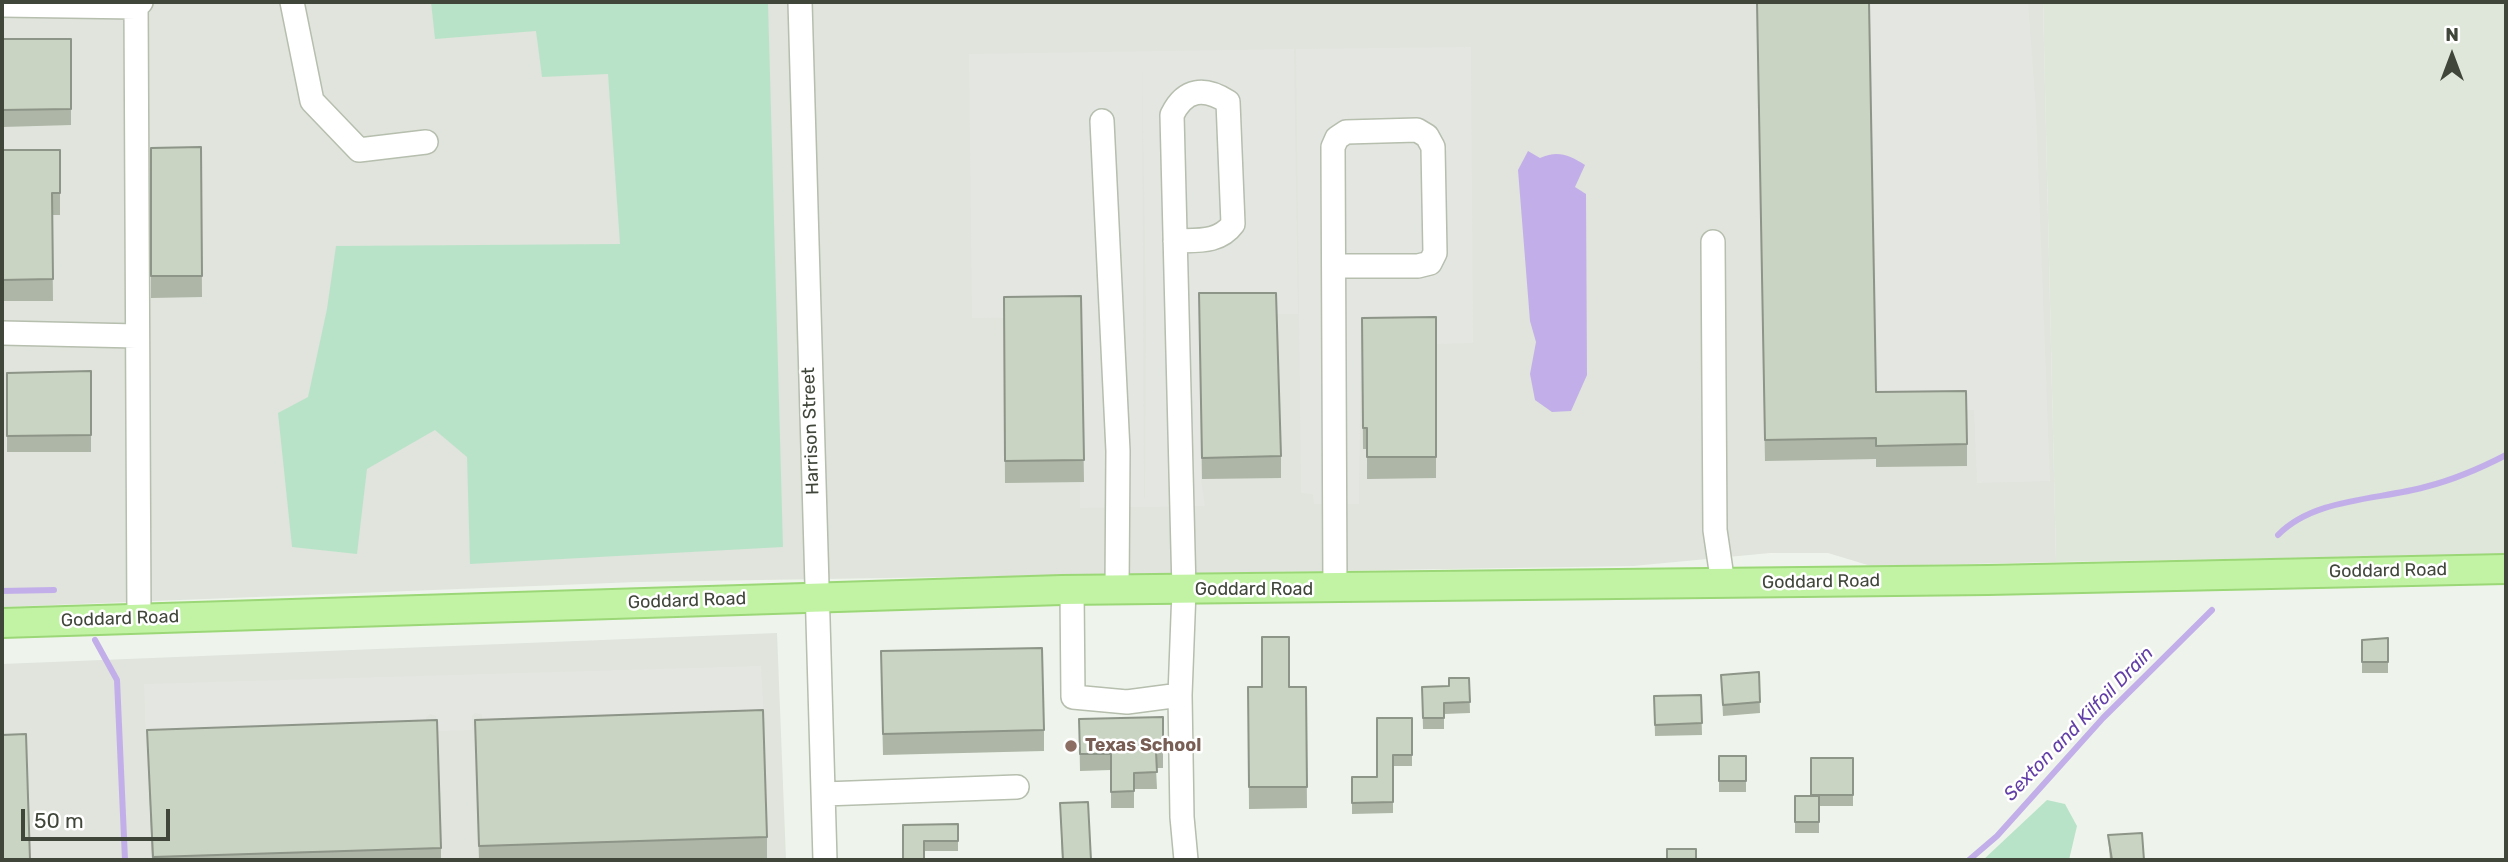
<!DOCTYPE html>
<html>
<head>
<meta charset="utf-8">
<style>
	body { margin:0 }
	#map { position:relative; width:2508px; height:862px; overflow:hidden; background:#eef4eb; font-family:Rubik,sans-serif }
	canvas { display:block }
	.frame { position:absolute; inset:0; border:4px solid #40473a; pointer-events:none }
	.north { position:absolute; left:2417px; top:21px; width:70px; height:70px; -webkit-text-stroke:5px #fff; paint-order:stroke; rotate:0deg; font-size:19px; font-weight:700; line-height:28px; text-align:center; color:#40473a }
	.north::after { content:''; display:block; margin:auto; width:24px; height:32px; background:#40473a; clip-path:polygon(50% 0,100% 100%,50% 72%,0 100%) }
	.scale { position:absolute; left:21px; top:809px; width:149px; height:32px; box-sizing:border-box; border:4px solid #40473a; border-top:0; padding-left:9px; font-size:21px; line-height:24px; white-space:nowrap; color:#40473a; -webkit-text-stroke:5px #fff; paint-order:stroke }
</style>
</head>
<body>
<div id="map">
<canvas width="2508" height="862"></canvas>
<div class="frame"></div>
<div class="north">N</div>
<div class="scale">50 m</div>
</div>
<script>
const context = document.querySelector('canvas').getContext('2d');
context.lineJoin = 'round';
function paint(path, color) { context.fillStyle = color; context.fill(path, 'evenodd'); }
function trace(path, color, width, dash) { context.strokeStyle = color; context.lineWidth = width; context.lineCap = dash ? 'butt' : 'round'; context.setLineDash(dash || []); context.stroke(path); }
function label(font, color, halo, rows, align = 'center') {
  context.font = font + ' Rubik,sans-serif'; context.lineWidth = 5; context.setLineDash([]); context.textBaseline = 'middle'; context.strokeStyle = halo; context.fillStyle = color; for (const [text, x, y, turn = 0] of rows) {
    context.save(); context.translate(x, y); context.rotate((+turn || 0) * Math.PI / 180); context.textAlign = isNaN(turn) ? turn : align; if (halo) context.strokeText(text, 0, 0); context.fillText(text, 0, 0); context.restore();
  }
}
paint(new Path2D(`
	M2043 2H2506V554L2056 562Z`), '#dfe7da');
paint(new Path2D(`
	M2 2H2043L2056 562 1871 566 1828 553H1770L1633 566 636 582 2 607Z
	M777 633 786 860H2V664Z`), '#e0e4dc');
paint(new Path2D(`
	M431 2H768L783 547 470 564 467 457 435 430 367 469 357 554 292 547 278 413 308 397 327 309 336 246 620 244 608 74 542 77 536 31 435 39Z
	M2047 800 2065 804 2077 826 2069 860H1983Z`), '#b9e3c8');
paint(new Path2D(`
	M1870 2H2028L2036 109 2050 481 1977 483 1974 410 1927 411 1878 398Z
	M1471 47 1473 343 1437 344V337L1361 339 1359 504H1314L1313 494 1301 493 1296 49Z
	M1294 49 1298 314H1199L1201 479 1205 506 1080 508V483L1084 482 1081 317 972 318 969 54ZM1142 63 1146 313 1145 498 1144 497Z
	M761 666 764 721 483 730 482 715 475 713 472 716V730L437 731 436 716 430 714 426 718 427 732 146 740 144 684Z`), '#e4e6e2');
paint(new Path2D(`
	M1528 151 1540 158C1558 150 1569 155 1585 165L1575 187 1586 194 1587 375 1571 411 1552 412 1535 400 1530 374 1536 342 1530 321 1518 170Z`), '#c2afe9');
trace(new Path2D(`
	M2278 535C2314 498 2378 500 2425 487 2453 480 2481 468 2506 455
	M2 591 54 590
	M95 640 117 680 125 860
	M1969 860 1997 836 2103 718 2212 610`), '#c2afe9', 6);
const minor = new Path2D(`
	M136 2 139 619
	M292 2 312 101 359 150 426 142
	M800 2 825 860
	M2 5 136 7 141 2
	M1102 121 1118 451 1117 590
	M1175 241C1198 240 1219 243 1233 224L1228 102C1205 87 1185 88 1172 115L1184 590 1180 695 1182 817 1186 860
	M1713 242 1715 530 1723 584
	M2 333 137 336
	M1335 589 1333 147 1337 138 1346 132 1417 130 1427 136 1433 147 1435 253 1430 263 1418 266H1335
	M1072 590 1073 697 1127 702 1180 695
	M824 794 1017 787`);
const major = new Path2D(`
	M2 623 1062 590 1988 580 2506 569`);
trace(minor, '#b6beae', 26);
trace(major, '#9bd776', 32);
trace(minor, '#fff', 23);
trace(major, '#c2f3a5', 28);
paint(new Path2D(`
	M1757 2 1876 392 1967 444V466L1876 467V459L1765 461Z
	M2 39H71V125L2 127Z
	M201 147 202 297 151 298V148Z
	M2 150H60V215H52L53 301H2Z
	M1199 293 1281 456V478L1202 479Z
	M1081 296 1084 482 1005 483 1004 297Z
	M1436 317V478L1367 479V449H1363L1362 318Z
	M91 371V452H7V373Z
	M2388 638V673H2362V640Z
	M1759 672 1760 713 1723 716 1721 675Z
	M881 673 1044 730V751L883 755Z
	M1469 678 1470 713 1444 714V729H1423L1422 687 1449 686Z
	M1248 687H1306L1307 808 1249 809Z
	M1701 695 1702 735 1655 736 1654 696Z
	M1163 717V768H1156L1157 789H1134V808H1111V770L1080 771 1079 719Z
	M1412 718V766H1393V813L1352 814V777H1377Z
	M475 720 767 837V858L706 860H479Z
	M147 730 441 848V860H152Z
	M1719 756H1746V792H1719Z
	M1811 758H1853V806H1819V833H1795V796H1811Z
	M1060 803 1091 860H1062Z
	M958 824V851H924V860H903V825Z
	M2108 835 2144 860H2110Z`), '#aeb6a7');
const building = new Path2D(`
	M1757 2H1869L1876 392 1966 391 1967 444 1876 446V438L1765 440Z
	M2 39H71V109L2 110Z
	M201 147 202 276H151V148Z
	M2 150H60V193H52L53 279 2 280Z
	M1199 293H1276L1281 456 1202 458Z
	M1081 296 1084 460 1005 461 1004 297Z
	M1436 317V457H1367V428H1363L1362 318Z
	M91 371V435L7 436V373Z
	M1262 637H1289V687H1306L1307 787H1249L1248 687H1262Z
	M2388 638V662H2362V640Z
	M1042 648 1044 730 883 734 881 651Z
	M1759 672 1760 702 1723 705 1721 675Z
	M1449 678H1469L1470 702 1444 703V718H1423L1422 687 1449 686Z
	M1701 695 1702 723 1655 725 1654 696Z
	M763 710 767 837 479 846 475 720Z
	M1163 717V752H1156L1157 772 1134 773V791L1111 792V754H1080L1079 719Z
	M1377 718H1412V755H1393V802L1352 803V777H1377Z
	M437 720 441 848 153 857 147 730Z
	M26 734 30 860H2V735Z
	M1719 756H1746V781H1719Z
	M1811 758H1853V795H1811Z
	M1795 796H1819V822H1795Z
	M1088 802 1091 860H1063L1060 803Z
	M958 824V841H924V859H903V825Z
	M2142 833 2144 860H2112L2108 835Z
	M1667 849H1696V860H1667Z`);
paint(building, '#cad4c2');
trace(building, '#8d9488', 2);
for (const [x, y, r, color] of [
	[1071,746,7,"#8d6e63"]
]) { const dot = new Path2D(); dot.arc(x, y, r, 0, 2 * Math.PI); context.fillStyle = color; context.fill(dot); trace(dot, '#fff', 2.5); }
label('18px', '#40473a', '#fff', [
	["Harrison Street",811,431,-92],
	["Goddard Road",2388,571,-1],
	["Goddard Road",1821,582,-1],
	["Goddard Road",1254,590],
	["Goddard Road",687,601,-2],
	["Goddard Road",120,619,-2]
]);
label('bold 18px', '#785e54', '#fff', [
	["Texas School",1085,746]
], 'left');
label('italic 19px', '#623ea7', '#fff', [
	["Sexton and Kilfoil Drain",2079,724,-46]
]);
</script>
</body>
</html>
